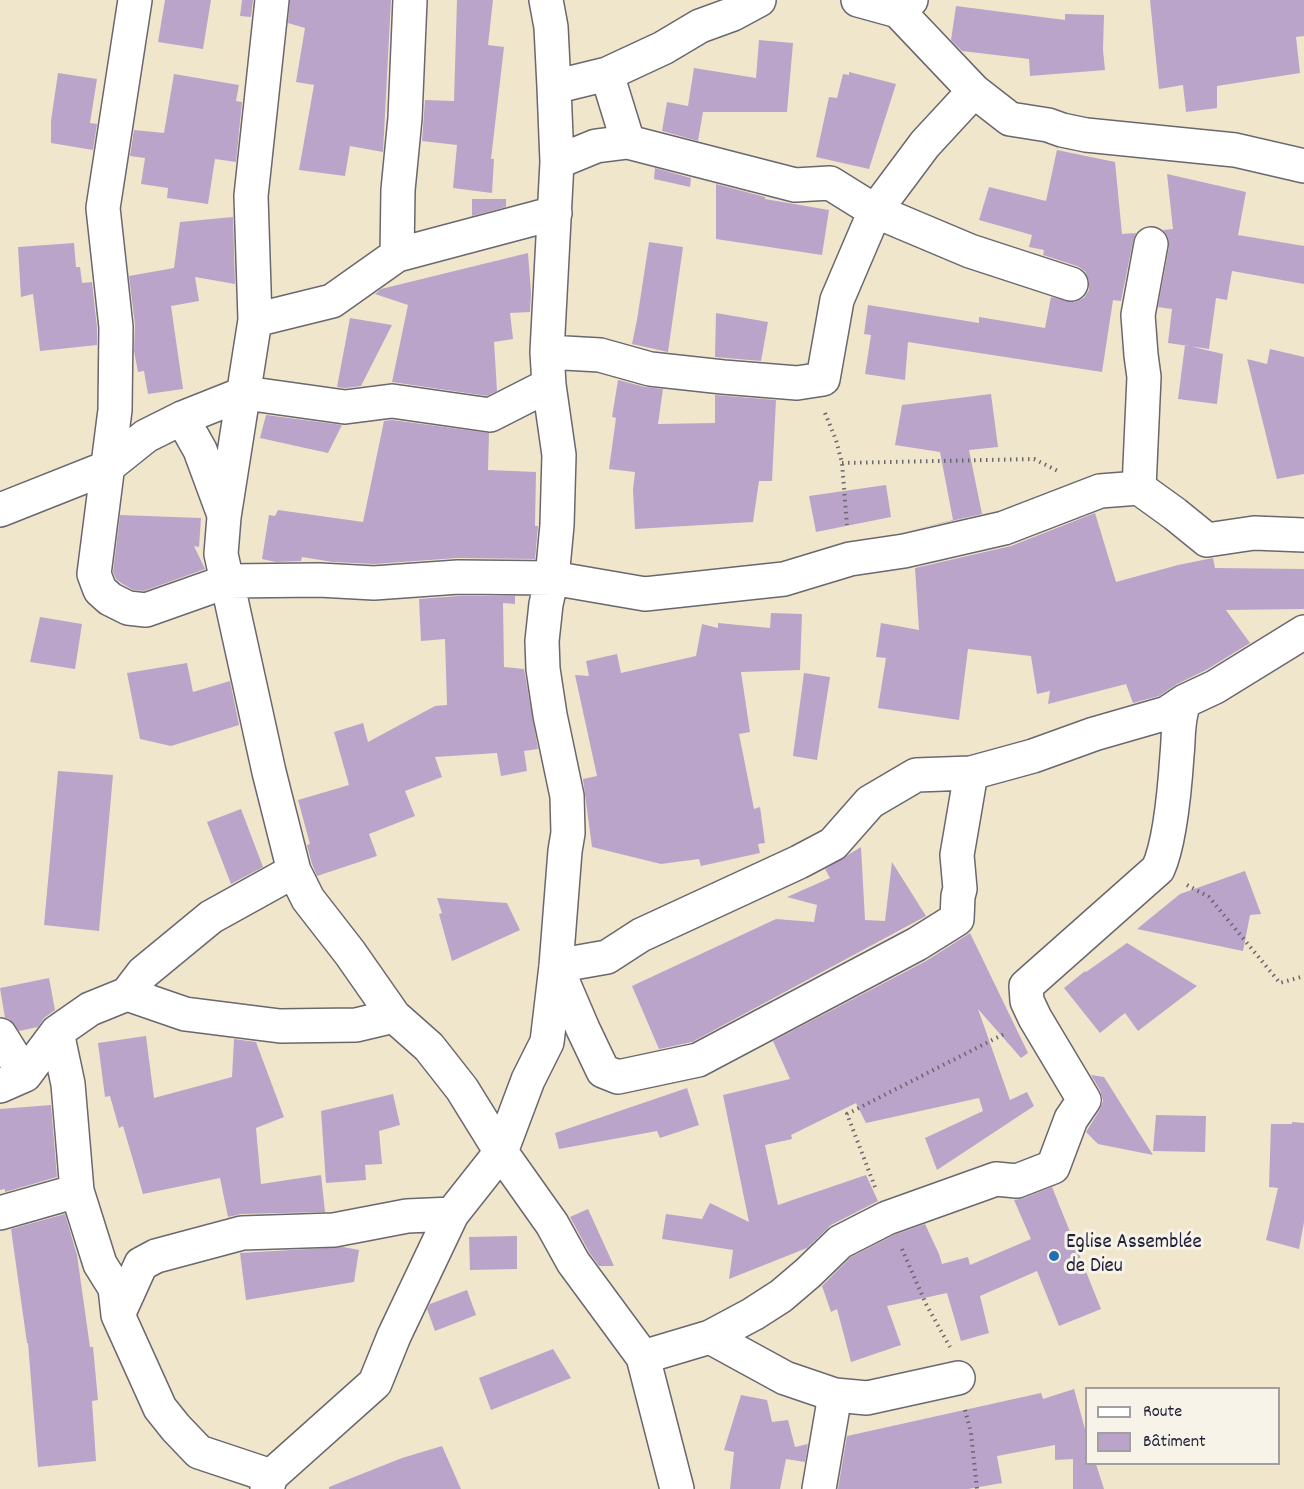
<!DOCTYPE html>
<html>
<head>
<meta charset="utf-8">
<style>
	body { margin:0 }
	#map { position:relative; width:1304px; height:1489px; overflow:hidden; background:#f0e6cc; font-family:Dekko,sans-serif }
	canvas { display:block }
	.legend { position:absolute; left:1085px; top:1387px; width:195px; height:78px; box-sizing:border-box; background:#f7f3e8; border:2px solid #a29fa3; margin:0; padding:8px 10px; list-style:none; font-size:18px; color:#22223b }
	.legend li { display:flex; align-items:center; gap:12px; height:30px }
	.legend b { width:30px; border:2px solid #a29fa3 }
</style>
</head>
<body>
<div id="map">
<canvas width="1304" height="1489"></canvas>
<ul class="legend">
<li><b style="height:8px;background:#fff"></b>Route</li>
<li><b style="height:16px;background:#bba4ca"></b>Bâtiment</li>
</ul>
</div>
<script>
const context = document.querySelector('canvas').getContext('2d');
context.lineJoin = 'round';
function paint(path, color) { context.fillStyle = color; context.fill(path, 'evenodd'); }
function trace(path, color, width, dash) { context.strokeStyle = color; context.lineWidth = width; context.lineCap = dash ? 'butt' : 'round'; context.setLineDash(dash || []); context.stroke(path); }
function label(font, color, halo, rows, align = 'center') {
  context.font = font + ' Dekko,sans-serif'; context.lineWidth = 6; context.setLineDash([]); context.textBaseline = 'middle'; context.strokeStyle = halo; context.fillStyle = color; for (const [text, x, y, turn = 0] of rows) {
    context.save(); context.translate(x, y); context.rotate((+turn || 0) * Math.PI / 180); context.textAlign = isNaN(turn) ? turn : align; if (halo) context.strokeText(text, 0, 0); context.fillText(text, 0, 0); context.restore();
  }
}
paint(new Path2D(`
	M165 0H211L203 49 158 42Z
	M242 0H253L251 17 240 16Z
	M290 0H391L383 152 350 146 345 176 299 170 314 85 296 82 305 28 288 23Z
	M457 0H493L488 45 504 47 491 159H494L492 193 453 188 457 145 422 141 425 100 454 101Z
	M1150 0H1304V36L1296 37 1300 73 1217 86V108L1186 112 1183 85 1159 89Z
	M956 6 1065 20V14L1104 15 1103 50 1105 70 1030 76 1029 59 962 51 951 40Z
	M759 40 793 43 787 112H703L698 141 662 131 667 102 688 106 694 68 756 78Z
	M849 72 896 84 869 169 816 157 829 97 837 98 843 74 849 75Z
	M58 73 97 79 90 123 97 124 93 150 51 143V121Z
	M174 74 239 85 236 101 242 102 236 162 215 159 208 204 167 198 168 188 141 184 145 158 130 156 134 130 164 133Z
	M1057 150 1115 162 1122 234 1136 233 1133 241 1121 301 1113 300 1102 372 908 342 905 380 865 374 871 335 864 334 868 305 979 323V317L1045 328 1051 297 1074 302 1084 298 1089 290V281L1085 271 1077 266 1043 255 1044 250 1029 247 1032 235 979 220 989 187 1046 201Z
	M655 168 691 178 690 187 654 179Z
	M1167 174 1246 192 1238 235 1304 246V284L1232 271 1227 300 1216 298 1209 349 1168 343 1172 309 1158 307 1169 247 1168 237 1163 230 1173 229Z
	M716 184 765 197V199L829 210 822 255 716 239Z
	M472 199H506V207L472 216Z
	M233 217 235 284 195 277 199 301 171 306 183 389 148 394 144 371 138 372 134 351 135 325 129 276 174 268 180 222Z
	M649 242 683 247 668 352 632 344 637 320Z
	M74 243 76 267H80L82 283 92 282 97 328V345L40 351 33 294 21 297 18 247Z
	M528 253 531 293 530 312 510 313 513 339 494 342 497 391 487 396 392 382 408 305 375 294 381 289Z
	M716 313 768 322 761 361 715 357Z
	M350 318 392 325 361 386 345 388 337 387Z
	M1185 345 1223 354 1217 404 1178 399Z
	M1270 349 1304 357V474L1277 479 1247 359 1267 364Z
	M618 380 645 387 663 389 658 424 715 423V395L776 400 772 481H759L753 522 635 529 633 490 635 472 609 469 616 418 612 417Z
	M991 394 998 447 969 450 982 514 912 530 953 520 940 452 895 445 902 405Z
	M266 415 342 425 328 453 260 438Z
	M392 420 489 433 488 470 536 472 535 526H538L535 559 457 558 374 564 333 562 302 557 301 561 276 562 262 559 269 515 275 516 278 510 363 522 384 421Z
	M886 485 891 517 816 532 809 496Z
	M1095 513 1116 582 1178 565 1213 558 1215 568 1304 569V609L1226 610 1250 643 1206 670 1177 684 1159 696 1133 703 1126 684 1048 704 1050 691 1037 694 1031 656 968 649 959 720 878 708 886 658 876 657 881 623 919 630 915 568 1011 546Z
	M120 515 201 518 199 547 194 546 205 569 144 591 133 590 121 583 116 579 113 572Z
	M459 596H515V604L503 603 504 667 524 669 538 749 524 751 527 771 501 776 497 753 435 757 442 777 405 791 415 816 369 834 377 856 317 876 312 864 307 845 310 844 298 800 349 785 334 732 363 723 368 742 435 706 447 705 445 639 421 641 419 599Z
	M771 613 802 614 800 670 741 672 750 732 739 734 754 809 760 807 765 843 758 844 760 853 701 866 699 859 661 864 592 847 583 779 597 776 575 675 589 676 586 661 617 654 621 673 696 656 702 624 718 628V623L770 628Z
	M40 617 82 624 75 669 30 662Z
	M187 663 193 692 230 681 239 725 171 746 140 739 127 673Z
	M804 673 830 677 817 760 793 756Z
	M58 771 113 775 99 931 44 925Z
	M241 809 263 867 231 884 207 822Z
	M861 847 865 920 885 921 892 862 926 916 692 1042 659 1049 632 986 776 919 814 922 817 905 787 897 830 878 825 869Z
	M1245 871 1261 914 1250 915 1243 951 1137 929 1180 894Z
	M437 898 507 903 520 930 452 961 439 914 442 913Z
	M970 933 1028 1053 1021 1058 978 1009 1010 1100 1027 1092 1034 1106 937 1170 925 1138 983 1111 979 1098 866 1123 856 1103 791 1135 792 1139 765 1145 778 1205 866 1175 878 1201 831 1225 807 1248 729 1279 733 1250 662 1239 666 1214 702 1219 710 1203 749 1222 723 1095 790 1079 773 1041 926 961Z
	M1127 943 1197 986 1138 1031 1125 1013 1100 1033 1064 988 1085 971 1086 972Z
	M49 978 55 1010 44 1018 38 1027 19 1031 9 1019 5 1018 0 988Z
	M146 1036 154 1098 232 1077 234 1039 256 1042 284 1117 256 1128 261 1184 321 1175 325 1212 241 1214 228 1217 220 1178 143 1194 123 1126 119 1128 110 1096 105 1097 98 1043Z
	M1091 1075 1104 1077 1153 1155 1098 1144 1086 1132 1099 1111 1103 1101 1100 1090Z
	M687 1088 699 1125 660 1138 657 1131 559 1149 555 1133Z
	M393 1094 400 1125 379 1131 382 1164 365 1165 366 1180 326 1183 321 1111Z
	M51 1105 57 1177 5 1192V1189L0 1190V1109Z
	M1156 1115 1206 1116 1205 1152 1153 1151Z
	M1292 1122 1304 1123V1222L1299 1249 1266 1240 1278 1188 1269 1187 1271 1124H1292Z
	M1052 1187 1101 1309 1059 1326 1037 1271 980 1296 989 1333 961 1341 947 1293 887 1306 901 1345 851 1362 837 1309 831 1312 822 1286 851 1257 894 1235 925 1224 939 1254 942 1264 968 1257 970 1265 1031 1239 1014 1200 1024 1198Z
	M588 1209 614 1266H599L589 1252 570 1217Z
	M65 1214 77 1255 90 1347H93L98 1400 92 1401 96 1461 38 1467 28 1343H27L11 1229Z
	M517 1236V1269L470 1270 469 1237Z
	M343 1247 359 1250 354 1282 246 1300 240 1253Z
	M467 1290 476 1315 435 1331 427 1309 430 1304Z
	M553 1349 571 1378 491 1410 479 1378Z
	M1074 1389 1086 1433V1464H1096L1104 1489H1073V1459L1055 1460V1445L997 1456 1002 1483 968 1489H838L847 1436 1041 1393 1043 1399Z
	M741 1395 767 1400 772 1422 788 1420 795 1447 808 1444 805 1462 786 1459 780 1489H730L734 1452 724 1450Z
	M442 1446 461 1489H329V1487L402 1458Z`), '#bba4ca');
const minor = new Path2D(`
	M135 0 103 208 116 327 115 410 94 574 100 590 110 599 128 608 146 610 228 581 319 580 374 583 458 577 552 578 645 594 784 579 850 559 904 551 1004 528 1100 491 1139 488 1175 514 1207 540 1254 533 1304 535
	M272 0 251 196 255 320 224 517 221 554 269 772 294 871 308 899 350 953 394 1016 429 1047 462 1089 501 1152 552 1224 573 1262 643 1357 677 1489
	M546 0 551 27 554 87 607 74 663 48 700 26 733 14 759 0
	M858 0 898 11 911 0
	M898 11 974 91 1010 119 1048 125 1062 130 1086 135 1235 150 1304 166
	M607 74 628 142
	M557 162 596 146 628 142 795 185 830 183 875 211 970 251 1071 284
	M397 255 398 190 405 118 410 0
	M255 320 332 301 397 255 555 213
	M547 352 600 355 650 369 723 377 797 383 823 379 837 300 875 211 925 144 974 91
	M182 418 200 450 224 515
	M1139 488 1144 377 1141 355 1138 315 1151 244
	M0 510 106 468 146 436 182 418 245 393 345 407 392 401 490 415 549 385
	M971 773 957 855 960 889 958 896 957 919 917 944 698 1060 618 1077 603 1071 583 1029 556 966 607 957 641 935 799 862 833 844 870 802 916 775 971 773 1033 756 1094 734 1167 713 1185 701 1215 687 1304 632
	M127 994 143 973 211 917 294 871
	M57 1032 68 1084 77 1191 100 1264 115 1288 118 1315 160 1408 176 1428 199 1452 271 1476
	M0 1035 25 1075
	M0 1086 25 1075 57 1032 90 1009 127 994 185 1014 280 1026 356 1025 394 1016
	M0 1213 77 1191
	M118 1315 141 1264 156 1256 242 1233 334 1230 407 1216 452 1214
	M710 1337 785 1378 835 1395 867 1398 958 1378
	M643 1357 710 1337 753 1314 781 1296 808 1273 840 1242 887 1218 996 1179 1017 1181 1053 1167 1071 1119 1084 1100 1035 1018 1027 1001 1026 986 1158 869C1170 843 1175 785 1177 755 1179 737 1177 717 1185 701
	M267 1489 271 1476 375 1383 394 1336 452 1214 501 1152 528 1080 547 1042 556 966 565 851 568 833 567 796 550 715 543 669 542 641 546 604 552 578 557 525 559 455 549 385 547 352 557 162 554 87
	M819 1489 835 1395`);
trace(minor, '#6a676e', 36);
trace(new Path2D(`
	M825 413 836 440 842 463 847 525
	M842 463 1034 459 1058 471
	M1187 885 1209 897 1280 983 1304 976
	M875 1187 847 1114 1006 1033
	M902 1249 926 1304 950 1347
	M965 1410 971 1433 977 1489`), '#6a676e', 4, [1.5, 4.5]);
trace(minor, '#fff', 33);
for (const [x, y, r, color] of [
	[1054,1256,6,"#1f6fb2"]
]) { const dot = new Path2D(); dot.arc(x, y, r, 0, 2 * Math.PI); context.fillStyle = color; context.fill(dot); trace(dot, '#f7f3e8', 2); }
label('21px', '#22223b', '#f7f3e8', [
	["Eglise Assemblée",1066,1244],
	["de Dieu",1066,1268]
], 'left');
</script>
</body>
</html>
